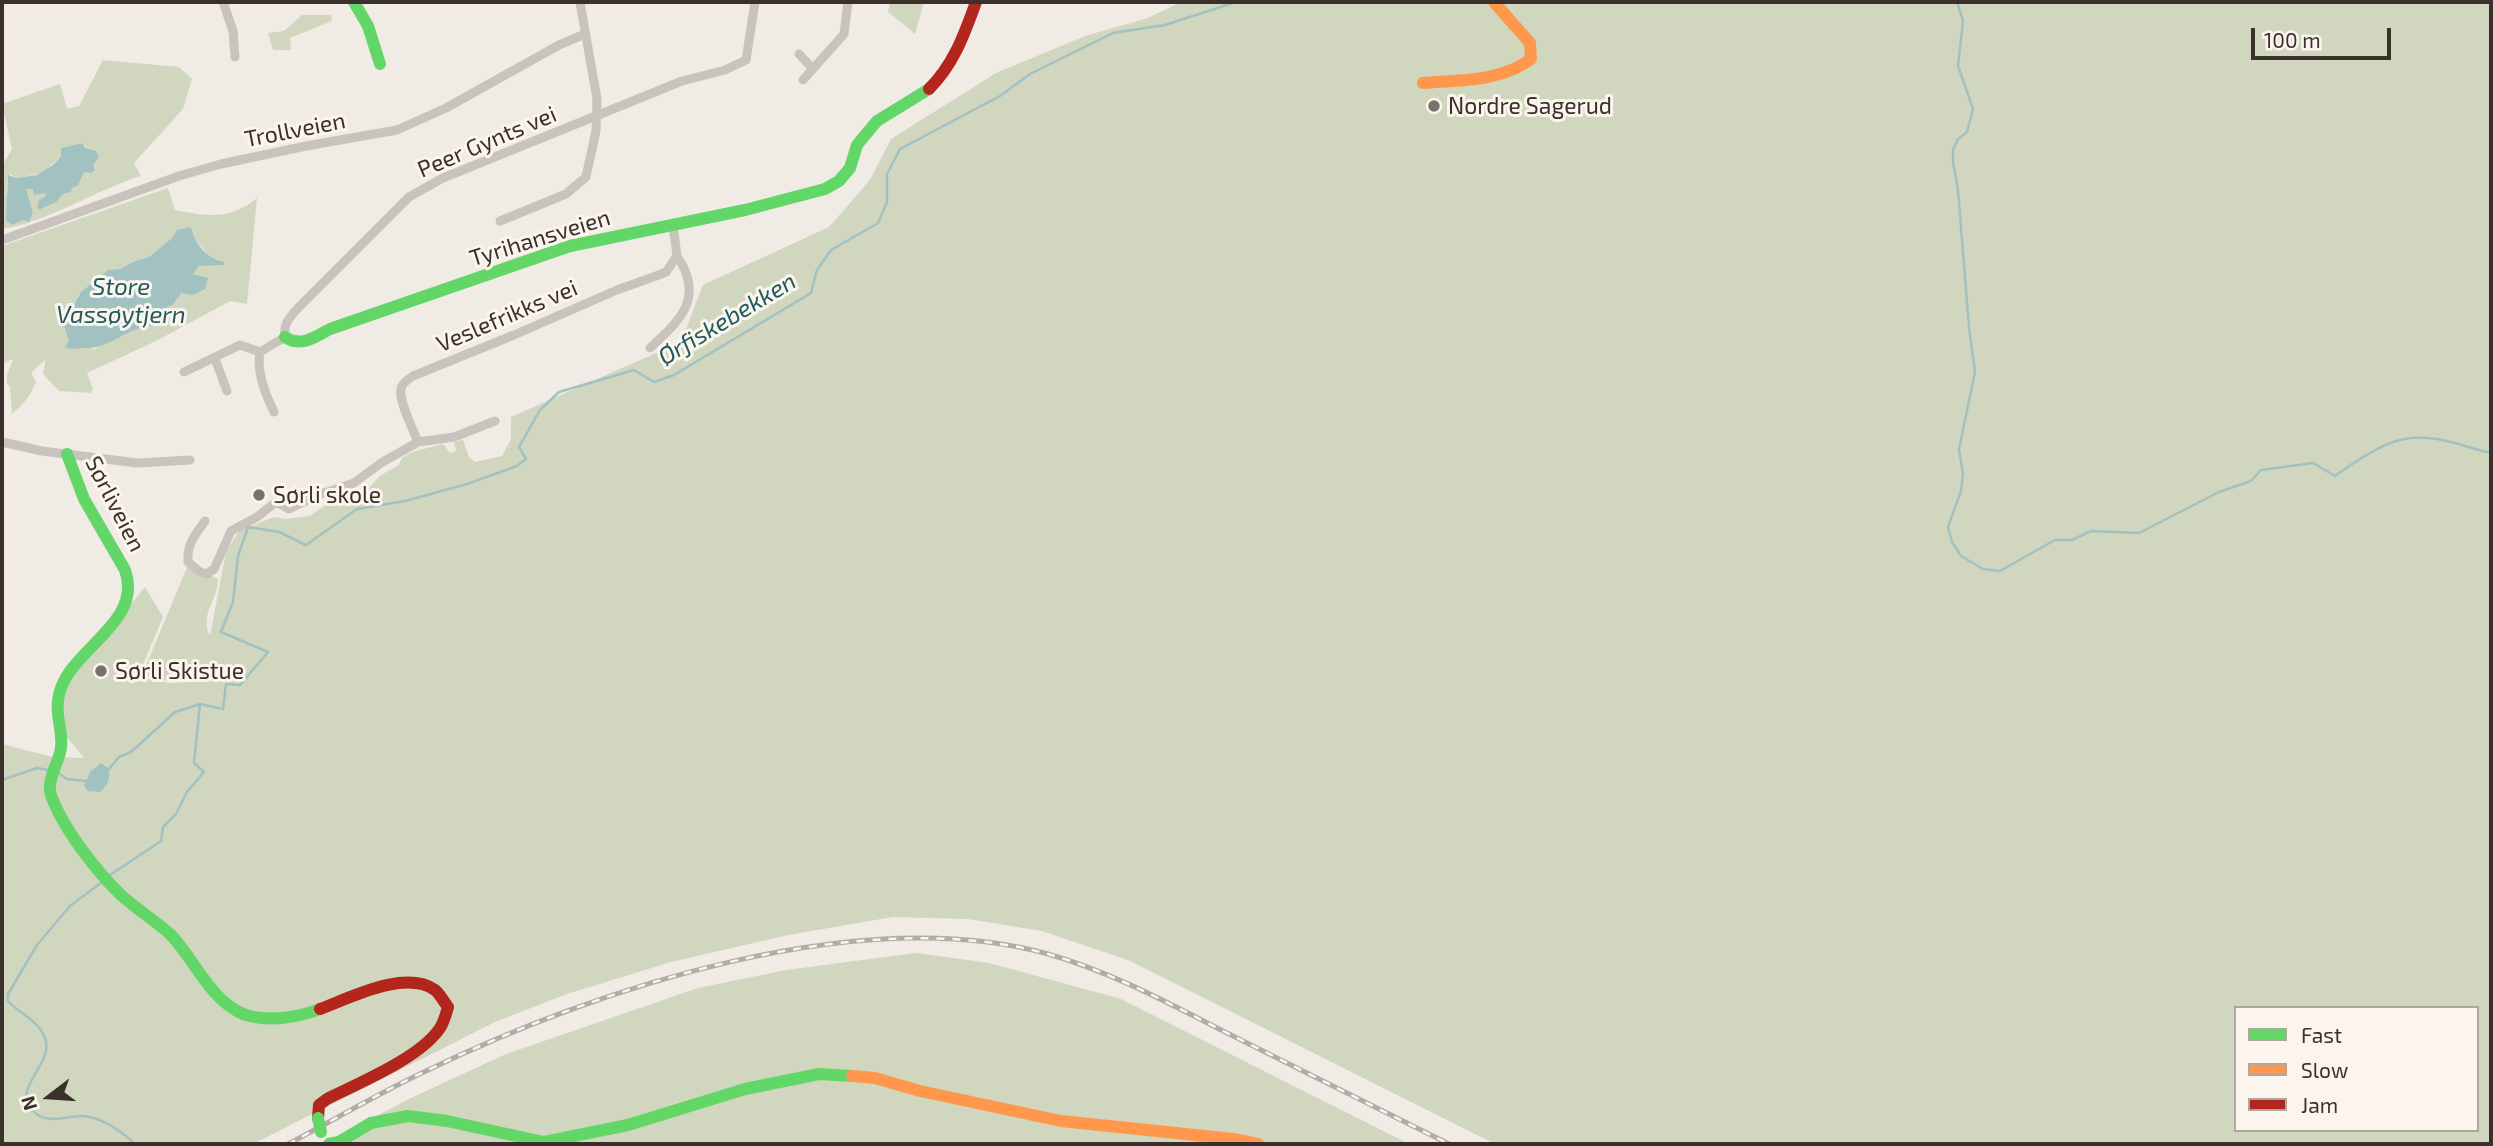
<!DOCTYPE html>
<html>
<head>
<meta charset="utf-8">
<style>
	body { margin:0 }
	#map { position:relative; width:2493px; height:1146px; overflow:hidden; background:#f0ebe5; font-family:"Exo 2",sans-serif }
	canvas { display:block }
	.frame { position:absolute; inset:0; border:4px solid #3b302b; pointer-events:none }
	.legend { position:absolute; left:2234px; top:1006px; width:245px; height:126px; box-sizing:border-box; background:#fbf5ee; border:2px solid #aea6a0; margin:0; padding:9px 12px; list-style:none; font-size:21px; color:#3b302b }
	.legend li { display:flex; align-items:center; gap:14px; height:35px }
	.legend b { width:35px; border:2px solid #aea6a0 }
	.north { position:absolute; left:14px; top:1062px; width:70px; height:70px; -webkit-text-stroke:5px #fbf5ee; paint-order:stroke; rotate:253deg; font-size:19px; font-weight:700; line-height:28px; text-align:center; color:#3b302b }
	.north::after { content:''; display:block; margin:auto; width:24px; height:32px; background:#3b302b; clip-path:polygon(50% 0,100% 100%,50% 72%,0 100%) }
	.scale { position:absolute; left:2251px; top:28px; width:140px; height:32px; box-sizing:border-box; border:4px solid #3b302b; border-top:0; padding-left:9px; font-size:21px; line-height:24px; white-space:nowrap; color:#3b302b; -webkit-text-stroke:5px #fbf5ee; paint-order:stroke }
</style>
</head>
<body>
<div id="map">
<canvas width="2493" height="1146"></canvas>
<div class="frame"></div>
<ul class="legend">
<li><b style="height:9px;background:#63d668"></b>Fast</li>
<li><b style="height:9px;background:#ff974d"></b>Slow</li>
<li><b style="height:9px;background:#b3261e"></b>Jam</li>
</ul>
<div class="north">N</div>
<div class="scale">100 m</div>
</div>
<script>
const context = document.querySelector('canvas').getContext('2d');
context.lineJoin = 'round';
function paint(path, color) { context.fillStyle = color; context.fill(path, 'evenodd'); }
function trace(path, color, width, dash) { context.strokeStyle = color; context.lineWidth = width; context.lineCap = dash ? 'butt' : 'round'; context.setLineDash(dash || []); context.stroke(path); }
function label(font, color, halo, rows, align = 'center') {
  context.font = font + ' "Exo 2",sans-serif'; context.lineWidth = 6; context.setLineDash([]); context.textBaseline = 'middle'; context.strokeStyle = halo; context.fillStyle = color; for (const [text, x, y, turn = 0] of rows) {
    context.save(); context.translate(x, y); context.rotate((+turn || 0) * Math.PI / 180); context.textAlign = isNaN(turn) ? turn : align; if (halo) context.strokeText(text, 0, 0); context.fillText(text, 0, 0); context.restore();
  }
}
paint(new Path2D(`
	M890 2H924L915 34 888 12Z
	M1181 2H2491V1144H1495L1128 960 1042 931 968 919 893 917 788 935 671 962 567 994 495 1022 253 1144H2V744L53 757 84 758 66 736 63 693 74 674 145 587 163 617 138 676 170 683 211 681 210 664 205 677 172 682 142 675 188 565 218 579C218 601 199 614 210 636L226 552 239 531 274 517 285 519 310 516 327 504 351 498 369 488 381 475 399 465 402 458 412 452 443 444 450 453 456 451 454 442 463 440 469 457 475 462 502 456 511 439V417L681 342 703 285 829 227 870 180 891 139 996 73 1085 36 1148 18ZM2236 1008H2477V1130H2236Z
	M302 15H331L332 21 290 38 291 50H273L268 33 284 31Z
	M103 60 179 67 192 79 183 109 134 163 141 176C95 190 49 222 2 229V166L12 149 2 104 60 84 67 109 79 106ZM82 143 98 157 89 171 84 172 78 184 57 198 56 202 39 210V200L46 196 45 193H37L33 189H25L33 213 30 219 23 220 6 215C11 201 2 187 10 174L17 178 43 173 61 156V148Z
	M168 188 175 210C208 216 229 221 257 198L247 304 230 301 158 340 87 373 93 389 91 393 59 391 43 374 46 359 31 373 36 382C31 396 22 405 12 414L10 387 7 383V375L13 359 2 364V246ZM193 237 209 256 224 264 199 266 193 274 202 278 204 289 181 293 173 305 163 309 152 325 138 326 94 349 69 342 67 317 81 292 108 270 120 269 135 261 149 257 172 238Z
	M916 953 989 963 1121 999 1409 1144H323L411 1098 506 1054 698 988 786 970Z`), '#d1d6bf');
paint(new Path2D(`
	M82 143 86 148 96 151 99 157 93 165 95 170 91 173 84 172 78 185 72 188 71 192 63 194 56 202 39 210 37 206 39 200 46 196 45 193 34 195 33 189H26L33 213 29 222 23 220 12 225 6 220 8 175 17 178 37 175 53 165 61 156V148Z
	M191 227C194 243 207 259 224 262V265L199 266 193 274 208 278 205 289 193 295 181 293 173 305 163 309 152 326C128 327 110 348 88 348 79 347 74 351 65 347L69 341 62 319 67 317 81 292 108 270 120 269 135 261 149 257 172 238 177 230Z
	M101 763 109 769C110 779 108 785 100 792L88 791 84 786 90 772Z`), '#a1c2c1');
trace(new Path2D(`
	M1957 2 1963 21 1958 66 1973 109 1967 132 1958 139 1953 150V162L1958 190 1969 327 1975 372 1959 449 1963 474 1961 491 1948 527 1952 542 1961 556 1983 569 2000 571 2055 540H2072L2091 531 2139 533 2219 492 2251 481 2261 470 2313 463 2335 476C2354 462 2380 444 2404 439 2430 433 2460 445 2486 452L2491 451
	M109 769 119 757 131 752 175 712 200 704
	M58 773 67 779 87 781
	M2 780 37 768 49 770
	M110 875 161 841 163 827 176 814 187 792 204 772 194 763 200 704 223 709 226 684 240 685 268 652 221 632 233 602 238 556 248 527 279 532 306 545 357 509 405 501 467 484 517 466 526 459 519 447 540 410 559 392 634 370 654 382 674 375 811 293 817 270 831 250 878 223 887 202V174L900 149 1000 96 1030 74 1113 33 1165 25 1236 2
	M102 882 70 906 37 945 8 994V1001C20 1014 39 1021 45 1038 55 1064 10 1088 33 1111 47 1126 67 1115 84 1116 103 1118 122 1132 135 1144`), '#a1c2c1', 2.5);
trace(new Path2D(`
	M223 2 233 31 235 57
	M799 54 813 69
	M803 80 844 34 848 2
	M500 221 566 194 586 177 596 131 597 99 580 2
	M2 240 179 176 221 164 306 146 397 130 446 108 559 45 585 34
	M650 348C681 320 705 297 677 256
	M215 359 227 391
	M184 372 240 345 260 352
	M274 412C266 395 256 372 260 352L285 337C283 323 290 317 299 307L409 197 443 178 682 81 725 70 746 60 755 2
	M2 442 42 451 137 463 190 460
	M418 442C413 429 398 400 401 388 403 382 409 379 413 376L514 335 617 290 656 276 666 272 677 256 673 225
	M205 521C194 536 187 544 188 562L200 572 207 574 214 569 231 531 257 517 276 502 289 509 318 495 354 483 381 463 418 442 454 437 495 421`), '#c9c3be', 9);
trace(new Path2D(`
	M354 2 368 26 380 64
	M285 337C301 348 315 337 330 329L570 246 745 210 825 189 839 181 850 168 857 145 877 121 929 89
	M67 454 84 499 125 570C145 626 62 651 58 701 56 717 63 733 61 748 59 762 46 781 51 795 62 827 96 871 121 895 136 909 155 920 171 935 193 958 208 995 237 1011 260 1024 297 1018 320 1009
	M329 1144 339 1142 371 1123 408 1116 447 1121 544 1142 628 1125 745 1089 819 1074 852 1076`), '#63d668', 12);
trace(new Path2D(`
	M1423 83C1460 80 1500 82 1531 59L1530 43 1494 2
	M852 1076 875 1078 920 1091 1061 1121 1233 1139 1258 1144`), '#ff974d', 12);
trace(new Path2D(`
	M929 89C954 64 964 35 976 2
	M318 1118 319 1105 327 1099C359 1083 420 1058 440 1028 444 1022 446 1014 448 1007 444 1002 440 994 435 990 405 969 350 998 320 1009`), '#b3261e', 12);
const rail = new Path2D(`
	M288 1144C334 1120 379 1093 426 1071 597 988 859 902 1048 954 1112 972 1172 1005 1231 1035 1304 1071 1376 1108 1449 1144`);
trace(rail, '#b1aca8', 5);
trace(rail, '#fbf5ee', 2.5, [8]);
trace(new Path2D(`
	M318 1118 321 1132`), '#63d668', 12);
for (const [x, y, r, color] of [
	[1434,106,7,"#7a716c"],
	[259,495,7,"#7a716c"],
	[101,671,7,"#7a716c"]
]) { const dot = new Path2D(); dot.arc(x, y, r, 0, 2 * Math.PI); context.fillStyle = color; context.fill(dot); trace(dot, '#fbf5ee', 2.5); }
label('23px', '#3b302b', '#fbf5ee', [
	["Nordre Sagerud",1448,106],
	["Sørli skole",273,495],
	["Sørli Skistue",115,671]
], 'left');
label('23px', '#3b302b', '#fbf5ee', [
	["Trollveien",295,130,-11],
	["Peer Gynts vei",487,142,-23],
	["Tyrihansveien",540,238,-17],
	["Veslefrikks vei",507,316,-23],
	["Sørliveien",115,504,63]
]);
label('italic 24px', '#1f5a5e', '#fbf5ee', [
	["Store",121,287],
	["Vassøytjern",121,315],
	["Ørfiskebekken",727,319,-31]
]);
</script>
</body>
</html>
